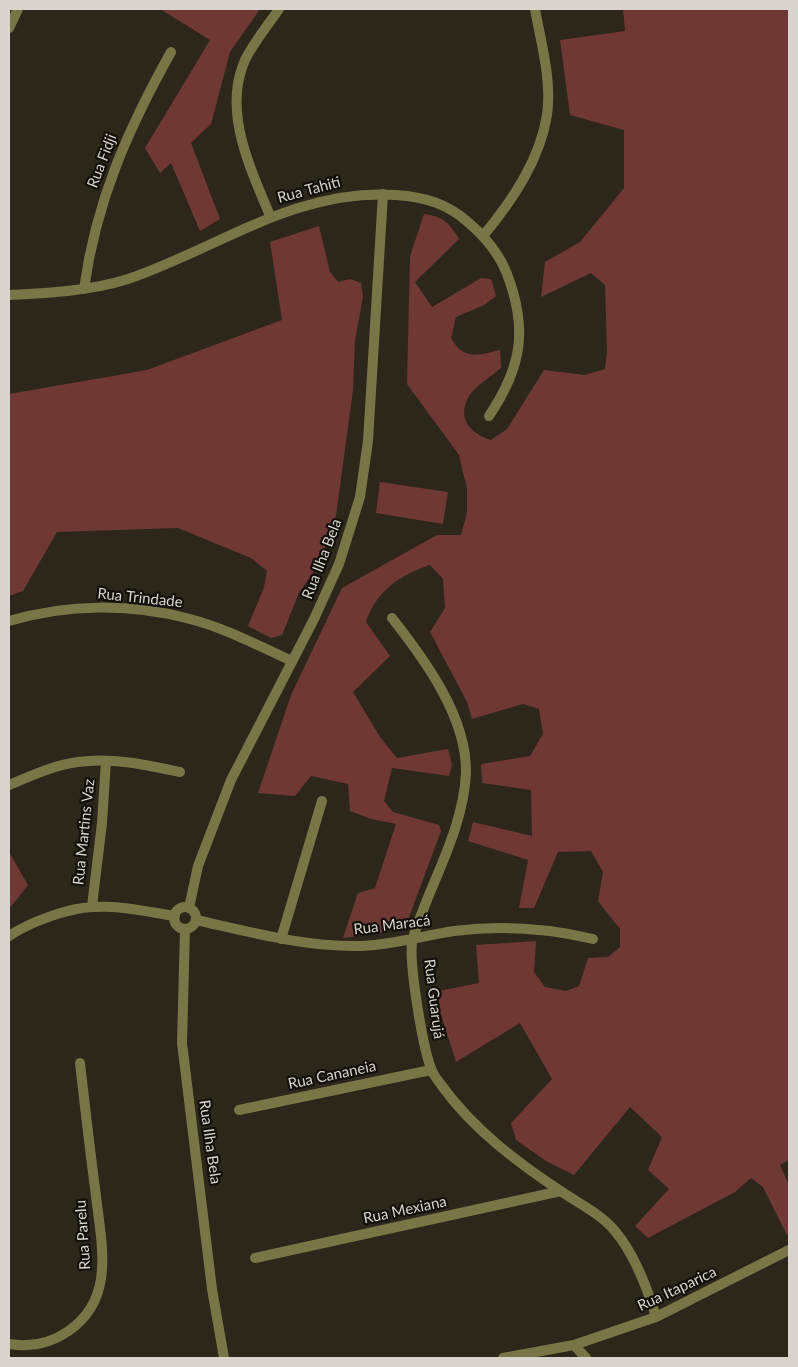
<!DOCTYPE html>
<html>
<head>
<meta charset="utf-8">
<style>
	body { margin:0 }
	#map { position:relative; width:798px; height:1367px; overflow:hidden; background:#2d261a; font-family:Lato,sans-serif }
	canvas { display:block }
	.frame { position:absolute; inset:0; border:10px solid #d9d4cd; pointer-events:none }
</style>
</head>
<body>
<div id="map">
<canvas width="798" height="1367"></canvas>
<div class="frame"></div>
</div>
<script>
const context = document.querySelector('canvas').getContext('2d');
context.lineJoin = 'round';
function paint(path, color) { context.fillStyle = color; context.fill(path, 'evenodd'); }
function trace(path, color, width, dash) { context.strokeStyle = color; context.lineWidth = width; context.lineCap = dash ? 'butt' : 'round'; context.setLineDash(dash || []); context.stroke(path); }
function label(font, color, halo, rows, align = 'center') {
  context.font = font + ' Lato,sans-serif'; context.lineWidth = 4.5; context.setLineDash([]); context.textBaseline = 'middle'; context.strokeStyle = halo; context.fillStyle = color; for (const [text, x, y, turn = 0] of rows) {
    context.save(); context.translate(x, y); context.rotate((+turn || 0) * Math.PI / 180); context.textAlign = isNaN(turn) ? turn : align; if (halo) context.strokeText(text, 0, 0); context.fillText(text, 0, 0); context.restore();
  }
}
paint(new Path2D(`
	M160 9H260L230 52 211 124 191 143 220 219 200 231 171 163 160 173 145 148 210 40Z
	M623 9H789V1160L780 1165 789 1185V1234L787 1235 763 1187 751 1178 735 1192 648 1238 635 1226 669 1189 648 1170 662 1137 630 1107 574 1175 546 1161 516 1140 511 1123 552 1079 520 1023 456 1062 434 992 479 983 476 945 536 941 534 972 545 987 566 991 579 986 588 958 608 957 620 947V929L598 901 603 872 591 851 558 852 534 908H519L528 860 468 841 473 822 532 836 531 790 482 783 481 764 530 756 543 734 539 709 523 704 472 719 467 702 430 632 445 608 443 579 430 565C400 575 376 591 366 622L390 656 353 692 380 737 397 758 448 749 452 765 449 776 392 768 384 801 393 812 439 825 441 831 408 920 385 932 343 938 358 893 375 888 396 824 371 819 350 811 348 784 311 776 295 796 258 793 291 695 342 588 437 535H461L467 513V489L459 455 407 384 410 256 424 214C442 216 450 223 459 239L415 282 432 307 481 278 491 279 496 296 484 305 456 317 451 338C464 361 478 355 500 350L501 368C492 376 475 386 469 396 456 419 471 434 491 440L507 429 544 370 585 375 605 369 607 351 605 285 591 273 541 297 545 262 580 242 624 188V130L570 115 560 40 625 31Z
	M319 226 330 272 338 282 350 279 361 283 363 297 355 340 353 390 335 523 318 565 299 593 282 635 271 638 248 626 264 587 267 571 251 558 178 528 57 532 23 591 9 596V394L147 370 282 320 270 242Z
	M380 482 448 492 443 524 376 513Z
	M9 852 28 885 9 909Z`), '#6f3835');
trace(new Path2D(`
	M9 28 18 9
	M270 216C251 169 222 112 245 60 254 42 268 25 279 9
	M483 236C512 201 540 160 547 115 552 80 541 43 535 9
	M84 289C96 201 128 129 171 52
	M9 295C49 293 90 291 128 279 219 248 296 188 396 195 424 197 447 203 469 223 485 237 499 253 507 274 528 329 522 367 489 416
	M392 618C425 660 467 717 466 773 463 832 430 883 413 938 407 956 423 1048 431 1068 433 1075 438 1080 442 1086 473 1129 518 1163 562 1192 580 1204 601 1214 615 1231 635 1255 647 1287 656 1317
	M9 621C67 604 130 603 190 619 225 628 259 646 292 661
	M9 785C31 776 54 765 78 762 112 757 147 765 180 772
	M92 906 102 823 106 761
	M174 918a11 11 0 1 1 22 0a11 11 0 1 1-22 0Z
	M189 908 198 866 231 780 314 619 339 564 360 497 368 441 383 194
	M196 920C250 932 304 947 360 946 392 945 422 936 454 931 501 925 547 928 593 939
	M185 929 182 1043 212 1289 224 1358
	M9 936C30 922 68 908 93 907 120 905 148 912 175 916
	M281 939 322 801
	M239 1110 431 1070
	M255 1258 561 1191
	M9 1344C52 1351 94 1324 101 1279 105 1252 99 1223 96 1196 90 1151 85 1107 80 1063
	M574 1345 586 1358
	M503 1358 574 1345 656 1317 789 1250`), '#787646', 10);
label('15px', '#d9d4cd', '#130f0a', [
	["Rua Fidji",102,161,-69],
	["Rua Tahiti",309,190,-15],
	["Rua Ilha Bela",322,559,-69],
	["Rua Trindade",140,598,6],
	["Rua Martins Vaz",84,832,-84],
	["Rua Maracá",392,925,-7],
	["Rua Guarujá",434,999,83],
	["Rua Cananeia",332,1075,-12],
	["Rua Ilha Bela",210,1142,82],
	["Rua Mexiana",405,1210,-12],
	["Rua Parelu",83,1235,-94],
	["Rua Itaparica",677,1289,-25]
]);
</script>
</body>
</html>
